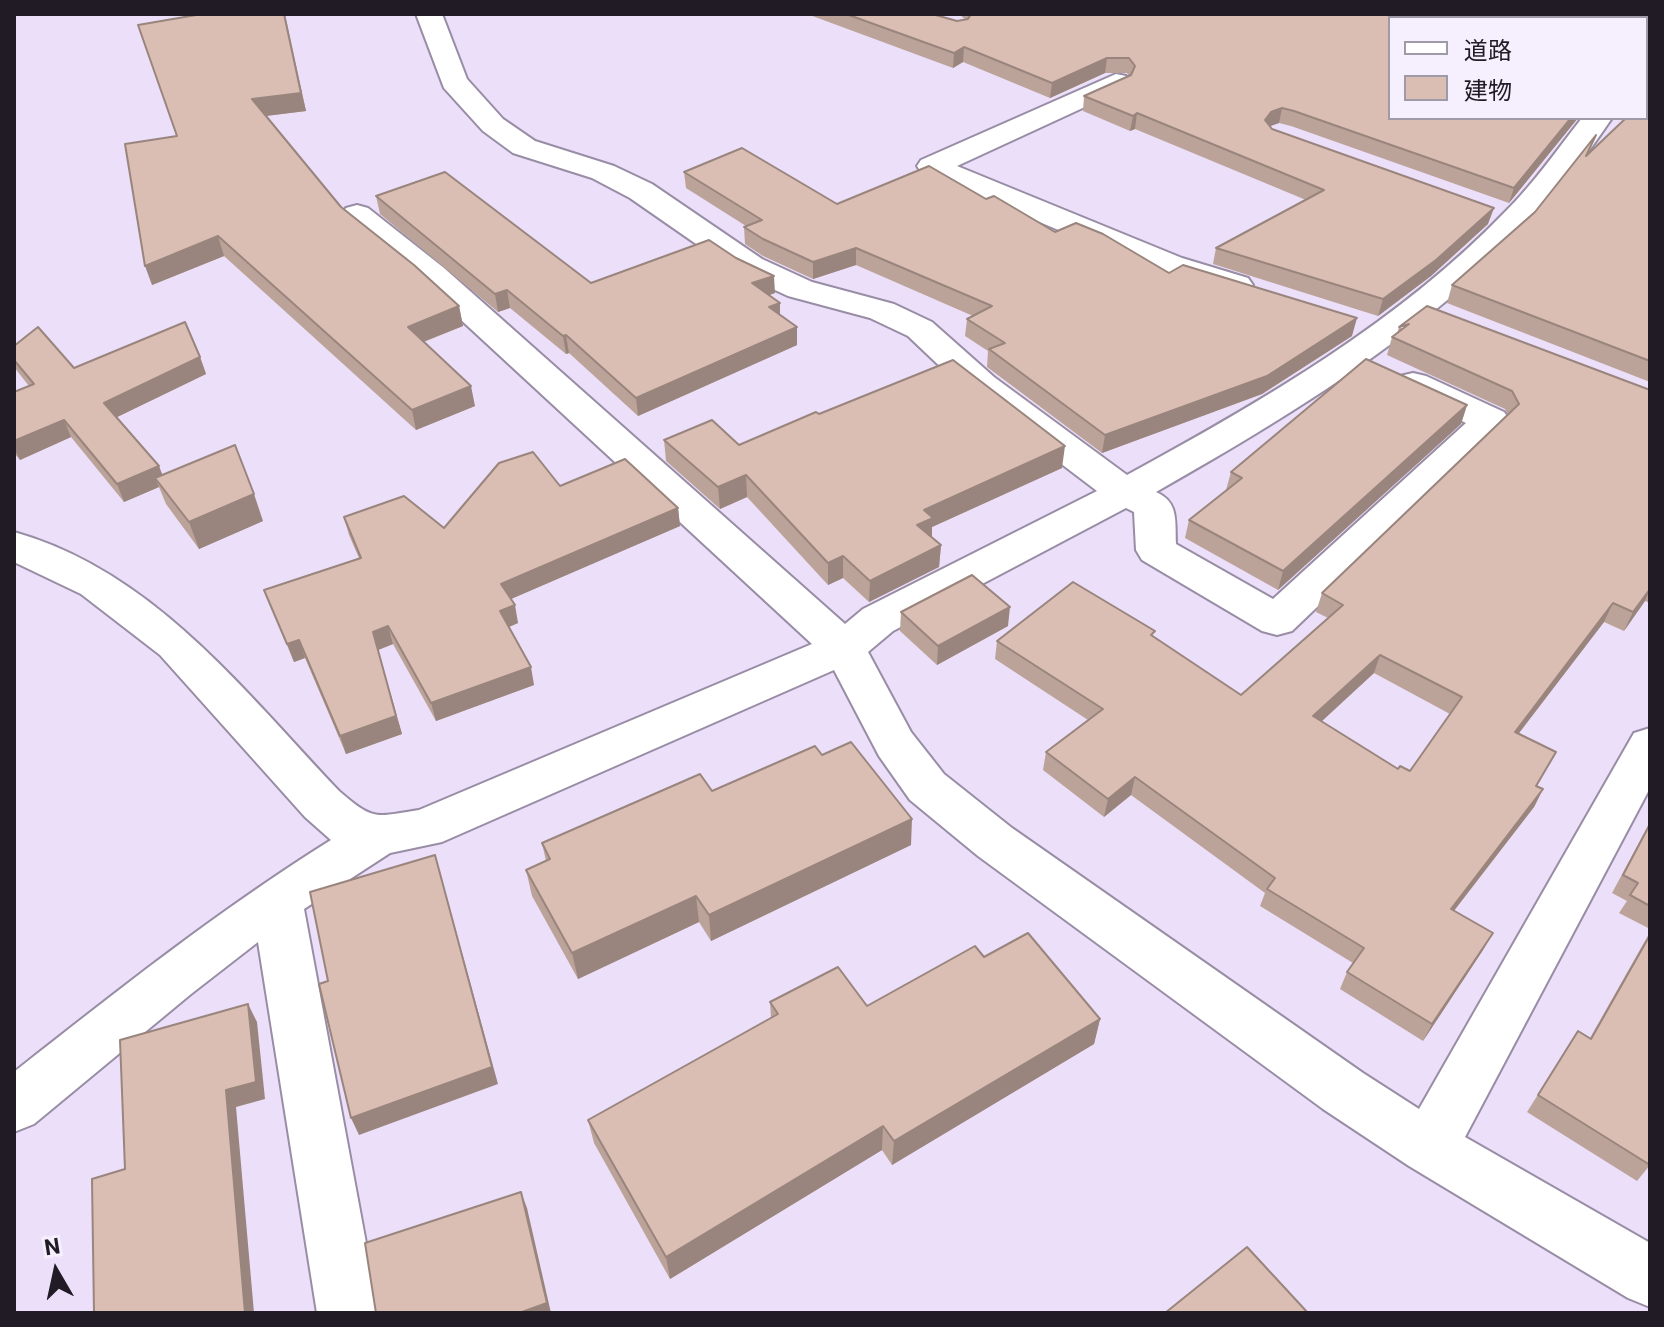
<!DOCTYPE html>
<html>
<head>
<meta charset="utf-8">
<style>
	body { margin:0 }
	#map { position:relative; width:1664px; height:1327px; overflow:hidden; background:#ebdff9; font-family:Roboto,"Noto Sans JP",sans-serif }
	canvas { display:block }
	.frame { position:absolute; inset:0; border:16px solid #201b24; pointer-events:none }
	.legend { position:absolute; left:1388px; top:16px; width:260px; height:104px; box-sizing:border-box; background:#f6effe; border:2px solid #a09aa7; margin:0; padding:10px 14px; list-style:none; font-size:24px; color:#201b24 }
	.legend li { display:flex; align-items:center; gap:16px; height:40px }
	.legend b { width:40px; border:2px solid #a09aa7 }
	.north { position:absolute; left:16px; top:1231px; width:80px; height:80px; -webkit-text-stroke:6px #f6effe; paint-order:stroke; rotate:351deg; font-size:22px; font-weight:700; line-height:32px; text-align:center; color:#201b24 }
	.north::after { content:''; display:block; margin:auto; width:28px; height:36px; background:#201b24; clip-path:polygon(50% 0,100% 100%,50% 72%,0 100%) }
</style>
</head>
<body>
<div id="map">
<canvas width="1664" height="1327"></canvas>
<div class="frame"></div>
<ul class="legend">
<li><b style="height:10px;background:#fff"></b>道路</li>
<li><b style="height:22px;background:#dbbeb3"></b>建物</li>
</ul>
<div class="north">N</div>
</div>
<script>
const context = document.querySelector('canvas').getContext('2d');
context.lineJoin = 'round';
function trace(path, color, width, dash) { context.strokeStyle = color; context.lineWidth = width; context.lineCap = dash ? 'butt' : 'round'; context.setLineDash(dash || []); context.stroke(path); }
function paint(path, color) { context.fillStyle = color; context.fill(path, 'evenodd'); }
const street = new Path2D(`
	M416 14H442L467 79 503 119 535 141 614 166 652 184 762 259 812 282 894 304 932 322 994 377 1127 475C1261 402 1398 323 1505 212 1534 183 1557 150 1582 118H1612C1586 156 1558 195 1526 228 1419 337 1288 417 1156 492 1179 502 1175 521 1176 544L1273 599 1466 423 1400 392 1395 384 1400 376 1413 373 1426 376 1504 412 1510 420 1504 428 1292 631 1277 635 1262 631 1142 560 1136 550 1134 512 1126 508 893 631 868 652 911 732 944 774 1012 828 1363 1073 1419 1109 1634 733 1650 728V788L1465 1137 1650 1243V1307L1628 1298 1409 1166 1323 1109 978 856 910 800 879 756 834 670 442 842 390 853 304 909 379 1313H317L258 942 191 994 34 1124 14 1132V1072C117 991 219 910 331 840L305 817 160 655 81 594 14 562V532C153 571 244 691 339 791 374 821 374 817 419 810L812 644 420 282 346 222 341 215 346 208 357 205 368 208 444 268 845 624 863 609 1097 491 968 393 908 336 870 318 788 296 738 273 630 198 592 178 513 153 483 131 444 88Z
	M1650 41V62L1646 63V42Z
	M1116 74 1126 76 1130 82 1126 88 957 166 1182 258 1248 278 1253 285 1248 292 1236 295 1158 272 921 172 917 166 921 160Z`);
trace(street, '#988da5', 4);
paint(street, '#fff');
paint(new Path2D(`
	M179 14H285L306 111 266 116 341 207 459 306 463 326 424 342 475 406 416 430 224 256 152 285 176 136 185 17Z
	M807 14H932L957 21 966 20 959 14H1650V26L1646 30 1390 118H1578L1509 203 1291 126 1279 123 1270 126 1272 129 1488 224 1431 276 1378 316 1213 264 1216 248 1306 200 1135 129 1130 131 1083 111 1084 96 1129 76 1127 73H1105L1050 98 963 62 953 68Z
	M1650 95V382L1447 303 1452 285 1535 212 1589 153Z
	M684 172 837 204 986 199 1055 232 1352 336 1262 394 1102 453 987 367 988 351 965 336 967 319 973 316 856 265 813 279 763 256 745 244 744 227 746 226 686 188Z
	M376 196 591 283 775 293 769 295 780 303V315L797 345 638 416 569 353 566 354 510 308 498 312 380 214Z
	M1399 327 1650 390V603L1645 601 1624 631 1604 622 1519 733 1556 752 1537 786 1543 789 1534 807 1454 911 1483 950 1423 1041 1340 989 1347 972 1353 963 1260 906 1265 893 1131 795 1104 817 1043 770 1046 752 1088 720 995 659 997 641 1154 637 1241 695 1328 618 1316 612 1322 593 1508 415 1505 409 1387 355 1392 337 1397 334ZM1374 673 1450 714 1410 771 1398 769 1321 721Z
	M14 346 74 368 200 357 206 374 117 417 163 475 263 521 199 549 166 504 159 487 124 502 71 437 20 460 14 453V392L29 386 14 367Z
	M1467 405 1461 424 1278 590 1185 538 1189 520 1226 490 1231 472Z
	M819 414 1062 468 932 527V538L941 545 939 567 869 602 843 578 828 585 747 497 720 509 666 461 664 440 739 445Z
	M560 486 678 508 680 526 511 599 518 623 509 627 534 685 436 721 393 644 378 650 402 734 346 754 305 658 294 662 264 590 359 558 349 535 344 517 444 528Z
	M901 612 1008 626 937 665 900 631Z
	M822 755 911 845 711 941 699 922 578 979 532 896 526 870 546 861 542 843 712 791Z
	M1650 822V929L1619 913 1627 901 1612 893Z
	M1650 932V1165L1637 1181 1527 1112 1578 1031 1590 1038Z
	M984 957 1100 1019 1094 1044 892 1165 882 1150 670 1279 594 1143 588 1120 771 1018 770 1002 867 1006Z`), '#bca39a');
paint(new Path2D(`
	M284 14 306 111 257 117 252 99Z
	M1650 17V26L1646 30V21Z
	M964 47 963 62 953 68 954 53Z
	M1107 58 1105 73 1050 98 1052 83Z
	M1282 108 1279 123 1268 127 1265 120 1271 112Z
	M1137 113 1135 129 1130 131 1133 116Z
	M1571 118H1578L1509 203 1514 188Z
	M1494 208 1488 224 1431 276 1378 316 1383 299Z
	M218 236 224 256 152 285 145 266Z
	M856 248V265L813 279V262Z
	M774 276 775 293 753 301 752 283Z
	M507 290 510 308 498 312 495 294Z
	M780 303V321L769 307Z
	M459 306 463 326 412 346 408 327Z
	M1357 318 1352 336 1262 394 1102 453 1105 435Z
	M797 327V345L638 416 636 398Z
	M566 335 569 353 566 354 563 336Z
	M200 357 206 374 111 420 104 403Z
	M471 386 475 406 416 430 412 410Z
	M1467 405 1461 424 1278 590 1283 571Z
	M64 420 71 437 20 460 14 448V441Z
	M1065 446 1062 468 932 527V540L917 525 924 510Z
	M159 466 166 484 155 478 159 487 124 502 117 484Z
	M746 475 747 497 720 509 718 487Z
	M254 494 263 521 199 549 189 522Z
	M678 508 680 526 504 602 501 584Z
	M941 545 939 567 869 602 870 581Z
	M843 556V578L828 585V563Z
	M1650 589 1645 601 1624 631 1633 612Z
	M1613 603 1604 622 1506 750 1515 732Z
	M515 605 518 623 504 629 500 611Z
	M1010 607 1008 626 937 665 938 646Z
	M388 626 393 644 378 650 402 734 346 754 340 736 373 632Z
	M299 640 305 658 294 662 287 644Z
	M1380 655 1374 673 1307 735 1313 716Z
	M531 667 534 685 436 721 431 703Z
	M1135 777 1131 795 1104 817 1108 799Z
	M1543 789 1534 807 1442 926 1451 909Z
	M912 819 911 845 711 941 709 915Z
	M440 873 498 1084 359 1135 351 1118Z
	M696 896 699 922 578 979 572 953Z
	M1493 933 1483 950 1423 1041 1432 1024Z
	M248 1004 257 1022 265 1099 236 1107 254 1313H245L226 1090Z
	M1100 1019 1094 1044 892 1165 894 1141Z
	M883 1126 882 1150 670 1279 666 1257Z
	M521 1192 527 1208 551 1313H519Z`), '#99857d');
const building = new Path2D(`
	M202 14H284L301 93 252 99 341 207 414 265 459 306 408 327 471 386 412 410 218 236 145 266 125 144 177 136 138 25Z
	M846 14H932L957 21 968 19 971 14H1650V17L1646 21V18H1390V118H1571L1514 188 1294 111 1282 108 1271 112 1265 120 1272 129 1494 208 1436 260 1383 299 1216 248 1324 190 1137 113 1133 116 1084 96 1131 75 1135 66 1129 58H1107L1052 83 964 47 954 53Z
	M1650 95V361L1452 285 1535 212 1596 135 1586 156 1626 118H1646V99Z
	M742 148 837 204 929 166 986 199 994 196 1055 232 1076 223 1103 234 1169 273 1183 265 1357 318 1267 376 1105 435 989 349 1005 343 967 319 992 306 856 248 813 262 763 239 744 227 762 220 684 172Z
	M445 172 591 283 709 240 736 258 774 276 752 283 780 303 769 307 797 327 636 398 566 335 563 336 507 290 495 294 376 196Z
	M1427 306 1650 390V589L1633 612 1613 603 1515 732 1556 752 1536 786 1543 789 1451 909 1493 933 1432 1024 1347 972 1364 948 1267 889 1275 878 1135 777 1108 799 1046 752 1103 709 997 641 1073 582 1155 631 1151 635 1241 695 1343 605 1322 593 1519 404 1512 391 1392 337 1409 324 1399 327ZM1380 655 1462 697 1410 771 1400 766 1398 769 1313 716Z
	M185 322 200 357 104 403 159 466 117 484 64 420 14 441V392L34 384 14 360V346L38 327 74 368Z
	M1366 359 1467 405 1283 571 1189 520 1242 478 1231 472Z
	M953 360 1065 446 924 510 933 518 917 525 941 545 870 581 843 556 828 563 746 475 718 487 664 440 712 420 739 445 816 412 819 414Z
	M235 445 254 494 189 522 155 478Z
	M533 452 560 486 625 459 678 508 501 584 515 605 500 611 531 667 431 703 388 626 373 632 396 716 340 736 299 640 287 644 264 590 361 558 344 517 404 496 444 528 499 463Z
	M972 575 1010 607 938 646 901 612Z
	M851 742 912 819 709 915 696 896 572 953 526 870 550 859 542 843 700 774 712 791 815 746 822 755Z
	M1650 824V906L1630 895 1638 883 1623 875Z
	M435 855 492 1067 351 1118 319 984 328 981 310 892Z
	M1028 933 1100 1019 894 1141 883 1126 666 1257 588 1120 778 1014 770 1002 838 967 867 1006 975 946 984 957Z
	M1650 935V1165L1538 1095 1578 1031 1591 1039Z
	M248 1004 256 1082 226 1090 245 1313H94L92 1179 125 1169 120 1040Z
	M521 1192 547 1303 519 1313H376L365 1243Z
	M1247 1247 1308 1313H1165Z`);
paint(building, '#dbbeb3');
trace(building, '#99857d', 2);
</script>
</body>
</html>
